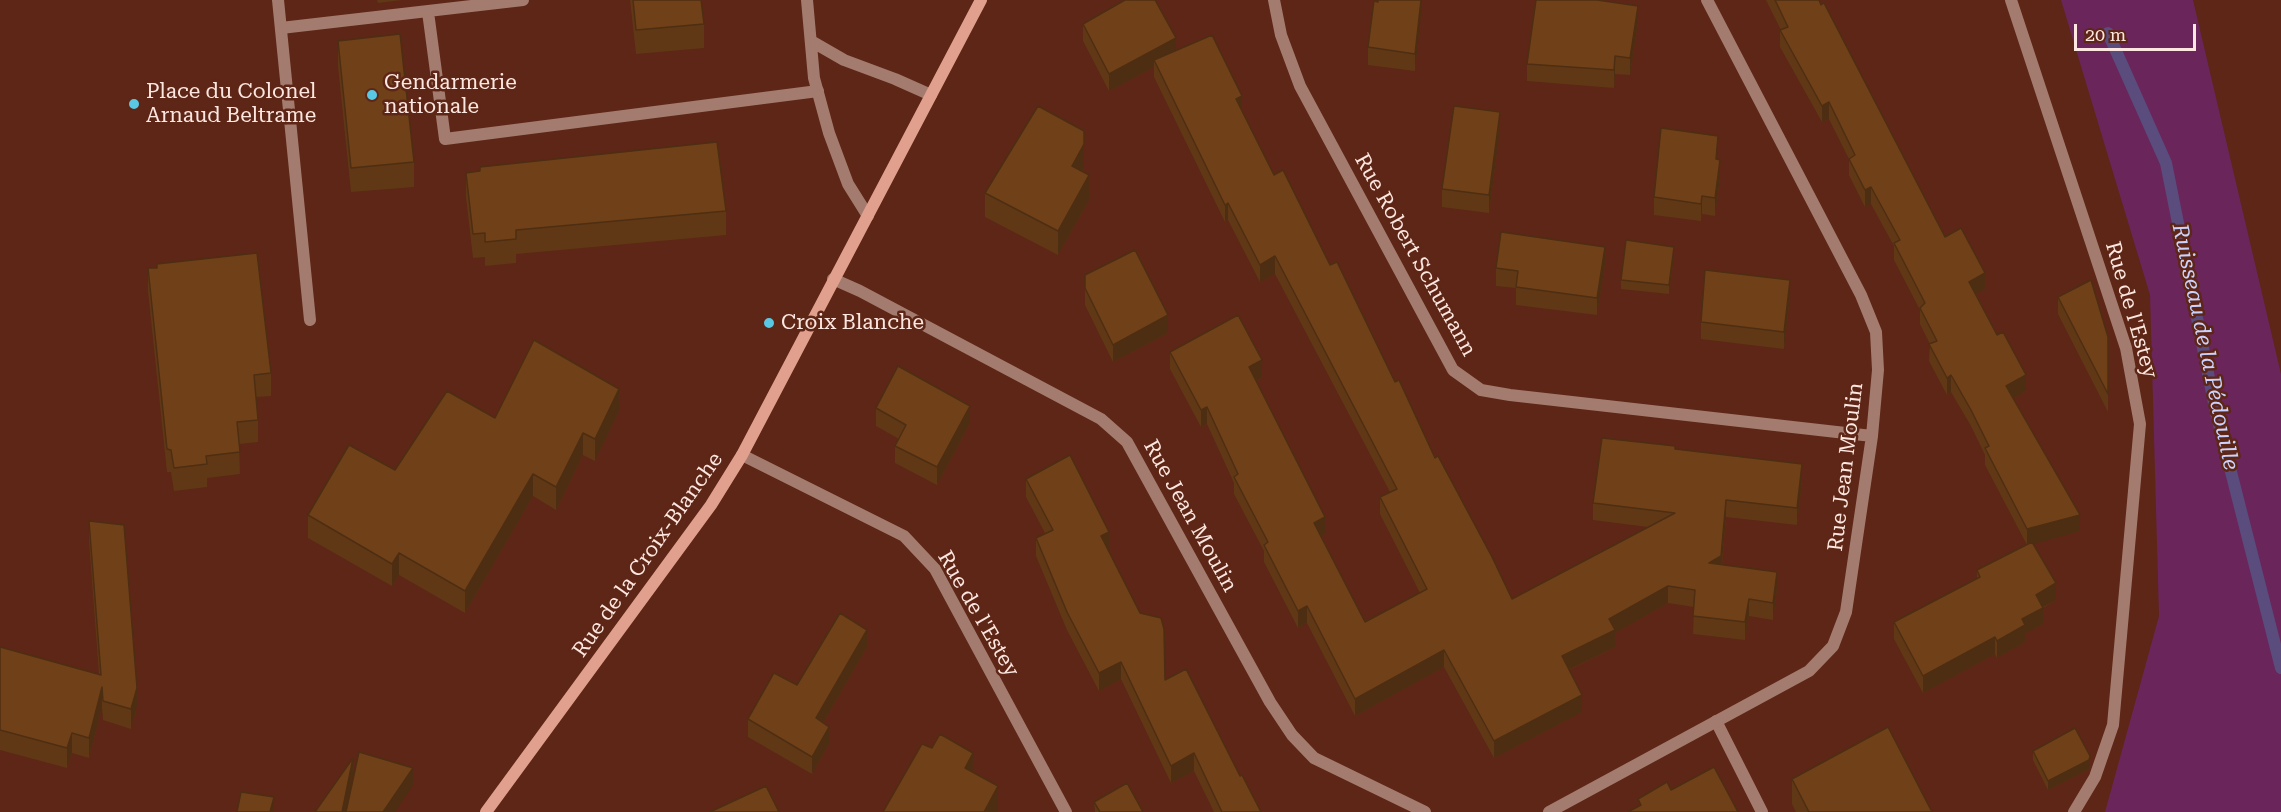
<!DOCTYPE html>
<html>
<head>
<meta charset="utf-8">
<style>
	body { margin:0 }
	#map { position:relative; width:2281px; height:812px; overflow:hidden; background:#5d2616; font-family:"Roboto Serif",serif }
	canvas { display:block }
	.scale { position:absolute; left:2074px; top:24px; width:122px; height:27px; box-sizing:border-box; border:3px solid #fde7e0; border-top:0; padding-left:8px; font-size:18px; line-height:21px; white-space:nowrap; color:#fde7e0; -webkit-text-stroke:4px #5d2616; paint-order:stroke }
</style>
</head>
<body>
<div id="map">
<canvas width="2281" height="812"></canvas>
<div class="scale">20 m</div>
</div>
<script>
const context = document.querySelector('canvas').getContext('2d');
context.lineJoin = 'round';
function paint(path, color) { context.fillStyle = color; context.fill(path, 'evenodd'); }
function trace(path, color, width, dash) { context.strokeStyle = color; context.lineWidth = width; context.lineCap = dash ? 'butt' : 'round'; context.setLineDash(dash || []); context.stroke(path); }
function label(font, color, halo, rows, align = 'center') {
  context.font = font + ' "Roboto Serif",serif'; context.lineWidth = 5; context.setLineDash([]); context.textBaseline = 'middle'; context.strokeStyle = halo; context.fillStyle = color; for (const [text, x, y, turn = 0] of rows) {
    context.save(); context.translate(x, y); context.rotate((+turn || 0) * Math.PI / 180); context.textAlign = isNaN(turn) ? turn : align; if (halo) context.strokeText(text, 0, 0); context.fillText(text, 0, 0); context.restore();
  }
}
paint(new Path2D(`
	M2061 0H2193L2281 374V812H2105L2159 616 2150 295Z`), '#6a255a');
trace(new Path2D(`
	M2108 33 2166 163 2216 413 2281 668`), '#5a4c7d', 12);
trace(new Path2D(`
	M428 12 445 139 818 91
	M281 28 523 0
	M1716 721 1762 812`), '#a47b6f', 12);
trace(new Path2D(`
	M278 0 310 320
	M807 0 814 78 829 133 848 184 868 216
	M1274 0 1281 35 1300 86 1453 370 1481 390 1510 395 1872 436
	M2011 0 2126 348 2140 424 2113 725 2095 777 2074 812
	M811 41 844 60 895 79 931 95
	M833 279 860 291 1101 419 1127 442 1270 702 1292 735 1314 758 1425 812
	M742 455 904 536 935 569 1066 812
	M1549 812 1809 671 1833 646 1846 612 1872 436 1878 370 1876 332 1861 295 1707 0`), '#a47b6f', 12);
trace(new Path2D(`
	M486 812 711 505 742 455 981 0`), '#e0a08d', 12);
paint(new Path2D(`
	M377 0H402L378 3Z
	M630 0H701L704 24V48L636 54Z
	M1422 0 1415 71 1368 65V47L1378 2Z
	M1766 0H1819L1945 237 1985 289 1976 294 2026 391 2013 399 2080 531 2033 544 2056 600 2043 608V624L2025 634V642L1997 658 1995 654 1923 693 1894 639V622L1977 578V570L2027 545 1985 465V455L1971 426 1951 392 1947 395 1929 361 1930 344 1920 324V310L1894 260V246L1871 204 1865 207 1849 175V159L1829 119 1822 122 1780 47V30H1781Z
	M1638 23 1630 75 1615 74 1614 88 1527 81V64Z
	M1083 24 1176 50 1242 111 1274 175 1330 265 1395 382 1512 599 1648 527 1593 520V503L1675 449 1802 481 1797 525 1726 517 1722 565 1777 589 1773 620 1749 616 1745 640 1693 634 1694 607 1668 603 1615 633V647L1569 670 1582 712 1494 758 1444 667 1355 716 1307 623 1298 628 1264 562V551L1234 494V483L1207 424 1201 427 1170 369V352L1262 378 1256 381 1325 534 1321 536 1365 622 1420 593 1380 514V497L1390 492 1275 274 1260 282 1228 220 1225 222 1154 77V67L1109 91 1083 41Z
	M338 41 414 162V187L351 192 338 66Z
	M1500 130 1489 213 1442 207V189Z
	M1718 153 1717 160 1720 178 1715 216 1702 214 1701 221 1654 215V197Z
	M1084 168 1082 172 1089 200 1058 255 985 217V193Z
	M466 173 726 211V235L516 254V263L485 266V257L473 258 466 197Z
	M1674 256 1669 294 1621 289V280Z
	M1605 265 1597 315 1516 305V288L1496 286V268Z
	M148 268 271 373V396L256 397 258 420V442L239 444 240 474 207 478V487L174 491 171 472H167L148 291Z
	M1085 275 1168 333 1113 362 1085 305Z
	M1790 297 1784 349 1701 339V322Z
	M2058 297 2108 337V412L2058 314Z
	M876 408 970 423 937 485 895 463V446L899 439 876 426Z
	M619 411 595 461 583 455 556 510 533 496 465 613 399 575 392 586 308 538V515L495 418Z
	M1026 479 1109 549 1108 550 1165 680 1240 776 1261 812H1214L1194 771 1171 783 1121 679 1099 691 1067 630 1036 556V538L1045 533 1026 497Z
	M89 521 137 707 131 729 103 720 102 707 89 758 72 753 67 768 0 750V647L99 674 89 541Z
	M867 647 823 723 829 744 812 774 748 737V719L797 685Z
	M2033 751 2090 766 2089 769 2048 790 2033 760Z
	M1792 779 1932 812H1796L1792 804Z
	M1094 802 1143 812H1095Z`), '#603816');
paint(new Path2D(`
	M1421 0H1422V5L1415 71V54Z
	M1638 6V23L1630 75V58Z
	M1176 38V56L1154 60V67L1109 91V74Z
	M1615 56V74L1614 88V70Z
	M1242 96V113L1236 99Z
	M1829 102V119L1822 122V106Z
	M1500 112V130L1489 213V195Z
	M1718 136V153L1716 177V159Z
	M1084 144V168L1072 190V166Z
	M1720 160V178L1715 216V198Z
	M1089 175V200L1058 255V231Z
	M1871 187V204L1865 207V190Z
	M1702 196V214L1701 221V204Z
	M1228 203V220L1225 222V205Z
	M1605 247V265L1597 315V298Z
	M1674 247V256L1669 294V285Z
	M1275 256V274L1260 282V265Z
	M1985 273V289L1969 298V282Z
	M1790 280V297L1784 349V332Z
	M1168 315V333L1113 362V345Z
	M1262 360V378L1249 384V367Z
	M1951 375V392L1947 395V378Z
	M2026 375V391L2006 403V386Z
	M619 389V411L595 461V439Z
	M970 406V423L937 485V467Z
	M1207 407V424L1201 427V410Z
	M583 433V455L556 510V487Z
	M1802 464V481L1797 525V508Z
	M533 474V496L465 613V591Z
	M1726 500V517L1721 573 1709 563Z
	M2080 515V531L2027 546V529Z
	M1325 517V534L1314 540V523Z
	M1109 532V549L1101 553V536Z
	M399 553V575L392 586V564Z
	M1777 572V589L1773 620V603Z
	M2056 583V600L2036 611V595Z
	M1668 586V603L1615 633V647L1562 673V656L1609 619Z
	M1749 599V616L1745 640V622Z
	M1307 606V623L1298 628V611Z
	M2043 608V624L2025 634V642L1997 658V641L2022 619Z
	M867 630V647L816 735V718Z
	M1995 637V654L1923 693V676Z
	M1444 650V667L1355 716V699Z
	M1121 662V679L1099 691V673Z
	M102 687V707L89 758V738Z
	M137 688V707L131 729V709Z
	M1582 695V712L1494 758V741Z
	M829 727V744L812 774V757Z
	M72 733V753L67 768V748Z
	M973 753V776L965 768Z
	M1194 753V771L1171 783V766Z
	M2090 756V766L2089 769 2048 790V781Z
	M353 758V776L346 812H342Z
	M413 768V785L395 812H383Z
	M998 786V809L997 812H984Z
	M274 797V812H270Z`), '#4e2e12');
const building = new Path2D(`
	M633 0H701L704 24 636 30Z
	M1125 0H1155L1176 38 1109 74 1083 24Z
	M1378 0H1421L1415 54 1368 47 1374 1 1378 2Z
	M1536 0H1597L1638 6 1630 58 1615 56 1614 70 1527 64Z
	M1775 0H1819L1821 5 1824 3 1945 237 1961 228 1985 273 1969 282 1997 335 2003 332 2026 375 2006 386 2080 515 2027 529 1985 448 1989 446 1971 410 1951 375 1947 378 1929 344 1937 341 1920 308 1925 303 1894 243 1900 240 1871 187 1865 190 1849 159 1855 155 1829 102 1822 106 1780 30 1788 27Z
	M400 34 414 162 351 168 338 41Z
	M1212 35 1242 96 1236 99 1274 175 1283 170 1330 265 1337 262 1395 382 1399 380 1435 458 1438 456 1492 557 1512 599 1675 513 1593 503 1602 438 1675 446V449L1802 464 1797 508 1726 500 1721 556 1709 563 1777 572 1773 603 1749 599 1745 622 1693 616 1695 590 1668 586 1609 619 1615 630 1562 656 1582 695 1494 741 1444 650 1355 699 1307 606 1298 611 1264 545 1268 542 1234 477 1238 474 1207 407 1201 410 1170 352 1238 315 1262 360 1249 367 1325 517 1314 523 1365 622 1427 589 1380 497 1397 489 1275 256 1260 265 1228 203 1225 205 1154 60Z
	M1038 106 1084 131V144L1072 166 1089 175 1058 231 985 193Z
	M1454 106 1500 112 1489 195 1442 189Z
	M1661 128 1718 136 1716 159 1720 160 1715 198 1702 196 1701 204 1654 197Z
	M717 142 726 211 516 230V239L485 242V233L473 234 466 173 480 171V167Z
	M1501 232 1605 247 1597 298 1516 287 1518 271 1496 268Z
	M1626 240 1674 247 1669 285 1621 280Z
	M1135 250 1168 315 1113 345 1085 288V275Z
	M257 253 271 373 254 375 258 420 237 422 240 452 206 456 207 464 174 468 171 450 167 449 148 268H157V264Z
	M1705 270 1790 280 1784 332 1701 322Z
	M2091 280 2108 337V394L2058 297Z
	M534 340 619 389 595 439 583 433 556 487 533 474 465 591 399 553 392 564 308 515 349 445 395 470 447 391 495 418Z
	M898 366 970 406 937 467 895 446 906 425 876 408Z
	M1070 455 1109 532 1101 536 1140 613 1161 618 1164 629 1165 680 1186 669 1240 776 1242 775 1261 812H1222L1194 753 1171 766 1121 662 1099 673 1067 612 1036 538 1053 530 1026 479Z
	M89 521 124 525 137 688 131 709 103 701 102 687 89 738 72 733 67 748 0 730V647L101 675Z
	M2032 542 2056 583 2036 595 2043 608 2022 619 2025 625 1997 641 1995 637 1923 676 1894 622 1980 577 1977 570Z
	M840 613 867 630 816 718 829 727 812 757 748 719 774 673 797 685Z
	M1888 727 1932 812H1809L1792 779Z
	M2075 728 2090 756 2089 760 2048 781 2033 751Z
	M940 734 973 753 965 768 998 786 984 812H883L922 744 932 748Z
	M359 752 413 768 383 812H346Z
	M353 758 342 812H315Z
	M1714 767 1738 812H1628L1641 805 1638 799 1667 782 1671 790Z
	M1127 783 1143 812H1100L1094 802Z
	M766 786 779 812H710Z
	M241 792 274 797 270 812H237Z`);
paint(building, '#704119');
trace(building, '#4e2e12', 1.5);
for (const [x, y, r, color] of [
	[372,95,6,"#59c8e5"],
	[134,104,6,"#59c8e5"],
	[769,323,6,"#59c8e5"]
]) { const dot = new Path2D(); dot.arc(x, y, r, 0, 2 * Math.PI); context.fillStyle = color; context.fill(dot); trace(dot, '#5d2616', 2); }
label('21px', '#fde7e0', '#5d2616', [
	["Gendarmerie",384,83],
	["nationale",384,107],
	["Place du Colonel",146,92],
	["Arnaud Beltrame",146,116],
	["Croix Blanche",781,323]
], 'left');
label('21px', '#fde7e0', '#5d2616', [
	["Rue Robert Schumann",1415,255,61],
	["Rue de l'Estey",2131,310,74],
	["Rue Jean Moulin",1846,467,-83],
	["Rue Jean Moulin",1190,516,61],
	["Rue de la Croix-Blanche",648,555,-55],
	["Rue de l'Estey",978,614,60]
]);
label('italic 22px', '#cbd2fd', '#5d2616', [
	["Ruisseau de la Pédouille",2205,347,78]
]);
</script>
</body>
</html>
